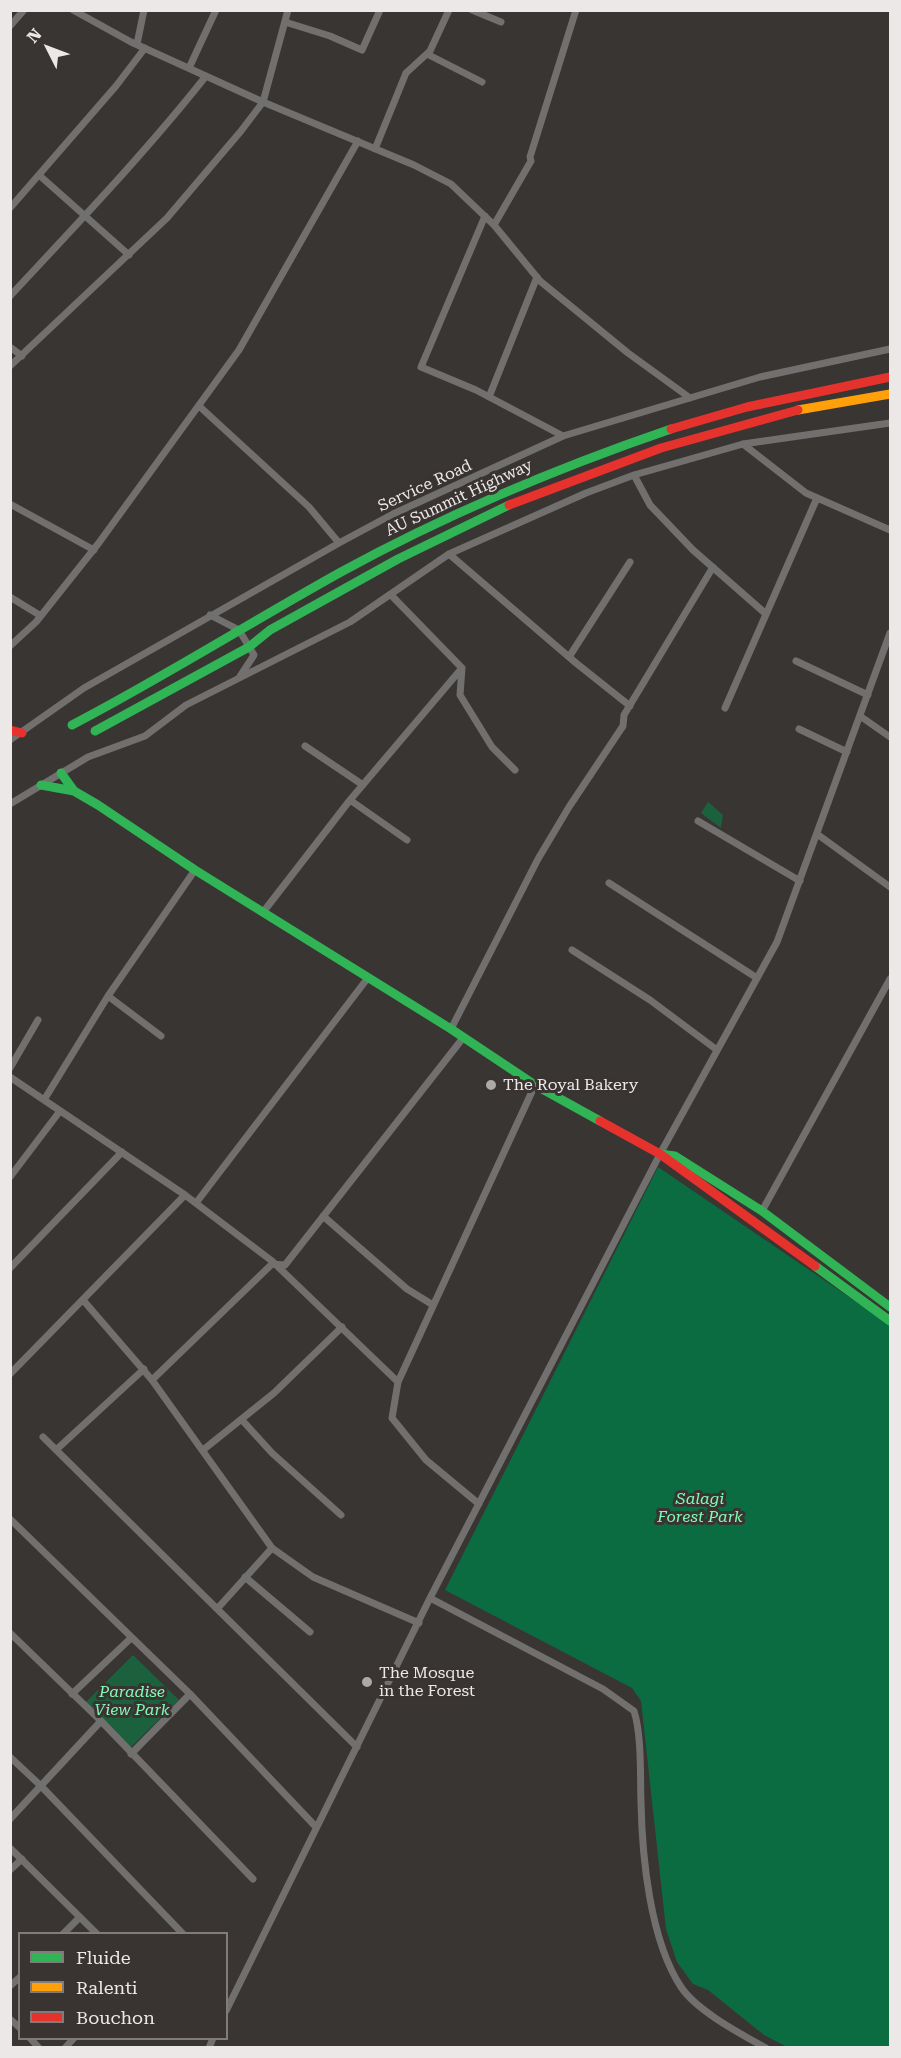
<!DOCTYPE html>
<html>
<head>
<meta charset="utf-8">
<style>
	body { margin:0 }
	#map { position:relative; width:901px; height:2058px; overflow:hidden; background:#383533; font-family:"Roboto Serif",serif }
	canvas { display:block }
	.frame { position:absolute; inset:0; border:12px solid #ece8e7; pointer-events:none }
	.legend { position:absolute; left:18px; top:1932px; width:210px; height:108px; box-sizing:border-box; background:#393432; border:2px solid #817c7a; margin:0; padding:8px 10px; list-style:none; font-size:18px; color:#ece8e7 }
	.legend li { display:flex; align-items:center; gap:12px; height:30px }
	.legend b { width:30px; border:2px solid #817c7a }
	.north { position:absolute; left:18px; top:18px; width:60px; height:60px; -webkit-text-stroke:4px #393432; paint-order:stroke; rotate:312deg; font-size:16px; font-weight:700; line-height:24px; text-align:center; color:#ece8e7 }
	.north::after { content:''; display:block; margin:auto; width:21px; height:27px; background:#ece8e7; clip-path:polygon(50% 0,100% 100%,50% 72%,0 100%) }
</style>
</head>
<body>
<div id="map">
<canvas width="901" height="2058"></canvas>
<div class="frame"></div>
<ul class="legend">
<li><b style="height:8px;background:#30b455"></b>Fluide</li>
<li><b style="height:8px;background:#ff9f0a"></b>Ralenti</li>
<li><b style="height:8px;background:#e5322d"></b>Bouchon</li>
</ul>
<div class="north">N</div>
</div>
<script>
const context = document.querySelector('canvas').getContext('2d');
context.lineJoin = 'round';
function paint(path, color) { context.fillStyle = color; context.fill(path, 'evenodd'); }
function trace(path, color, width, dash) { context.strokeStyle = color; context.lineWidth = width; context.lineCap = dash ? 'butt' : 'round'; context.setLineDash(dash || []); context.stroke(path); }
function label(font, color, halo, rows, align = 'center') {
  context.font = font + ' "Roboto Serif",serif'; context.lineWidth = 6; context.setLineDash([]); context.textBaseline = 'middle'; context.strokeStyle = halo; context.fillStyle = color; for (const [text, x, y, turn = 0] of rows) {
    context.save(); context.translate(x, y); context.rotate((+turn || 0) * Math.PI / 180); context.textAlign = isNaN(turn) ? turn : align; if (halo) context.strokeText(text, 0, 0); context.fillText(text, 0, 0); context.restore();
  }
}
paint(new Path2D(`
	M708 802 723 815 721 828 701 813Z
	M133 1655 179 1700 130 1748 85 1703Z`), '#1c613e');
paint(new Path2D(`
	M658 1167 890 1325V2047H787L764 2035 708 1990 693 1984 677 1962 666 1929 641 1701 632 1688 445 1590Z`), '#0b6c42');
trace(new Path2D(`
	M73 10 131 42 263 102 414 165 451 184 494 225 540 281 628 353 690 398
	M472 10 501 22
	M285 22 330 36 362 50 380 10
	M10 26 24 10
	M137 44 144 10
	M427 54 482 82
	M189 68 216 10
	M375 149 406 73 430 51 449 10
	M39 175 129 255
	M10 208 116 86 145 48
	M485 216 421 367 476 390 563 436
	M494 225 531 161 530 157 576 10
	M10 296C77 224 145 153 206 76
	M10 347 22 356
	M10 366 167 218 241 131 263 102 288 10
	M489 397 537 277
	M199 406 309 507 339 543
	M743 444 806 493 890 530
	M634 475 650 505 693 550 766 614
	M10 504 94 550
	M449 554 576 663 630 706
	M392 596 462 668 460 695 492 747 515 770
	M10 597 41 616
	M210 615 239 630 254 655 239 678
	M10 646 36 622 98 544 239 350 358 141
	M569 657 630 562
	M796 661 868 695
	M725 708 817 498
	M860 716 890 737
	M799 729 847 752
	M10 740 84 688 339 543 393 514 563 436 760 377 890 349
	M305 746 363 785
	M350 800 407 840
	M10 804 88 757 145 736 186 705 350 622 449 554 586 493 634 475 743 444 890 423
	M698 821 800 881
	M817 834 890 887
	M609 883 757 978
	M264 911 350 800 462 668
	M572 950 650 1000 717 1050
	M108 996 161 1036
	M451 1029 538 859 569 807 623 726 624 715 713 567
	M10 1068 38 1020
	M10 1077 185 1195 272 1261 398 1382
	M44 1100 108 996 195 870
	M10 1177 60 1111
	M196 1203 367 979
	M762 1211 890 979
	M323 1216 407 1289 433 1305
	M10 1268 122 1152
	M83 1300 152 1380 272 1548 313 1577 419 1623
	M10 1374 185 1195
	M152 1380 272 1264 285 1265 463 1038
	M242 1420 272 1453 341 1515
	M43 1437 357 1747
	M56 1450 144 1369
	M203 1450 274 1393 342 1327
	M479 1504 426 1460 392 1418 398 1382 535 1085
	M10 1519 190 1694 316 1827
	M245 1577 310 1632
	M430 1598 603 1689 634 1711C642 1736 640 1776 641 1802 642 1857 650 1940 681 1987 697 2011 741 2034 766 2048
	M217 1609 272 1548
	M10 1633 101 1721 253 1879
	M72 1694 131 1638
	M131 1754 190 1694
	M10 1757 41 1786 183 1934
	M10 1819 101 1721
	M10 1848 97 1934
	M10 1870 22 1859
	M63 1934 80 1917
	M10 1986 20 1977
	M226 2011 430 1598 660 1154 777 942 890 633
	M10 2019 20 2028
	M30 2038 39 2048
	M65 2048 74 2038
	M209 2048 213 2038`), '#72706f', 7);
trace(new Path2D(`
	M72 725C164 677 251 622 341 572 447 514 557 468 671 429
	M95 731 249 647 270 630 398 559 509 505
	M61 773 74 791
	M41 785 74 791 98 805 195 870 451 1029 535 1085 600 1121
	M660 1154 675 1156 762 1211 890 1307
	M815 1266 890 1321`), '#30b455', 9);
trace(new Path2D(`
	M798 410 890 394`), '#ff9f0a', 9);
trace(new Path2D(`
	M671 429 747 407 890 377
	M509 505 661 448 798 410
	M10 730 22 733
	M600 1121 660 1154 815 1266`), '#e5322d', 9);
for (const [x, y, r, color] of [
	[491,1085,6,"#ada9a8"],
	[367,1682,6,"#ada9a8"]
]) { const dot = new Path2D(); dot.arc(x, y, r, 0, 2 * Math.PI); context.fillStyle = color; context.fill(dot); trace(dot, '#393432', 2); }
label('16px', '#ece8e7', '#393432', [
	["Service Road",425,486,-25],
	["AU Summit Highway",459,498,-25]
]);
label('16px', '#ece8e7', '#393432', [
	["The Royal Bakery",503,1085],
	["The Mosque",379,1673],
	["in the Forest",379,1691]
], 'left');
label('italic 16px', '#81fab4', '#393432', [
	["Salagi",700,1499],
	["Forest Park",700,1517],
	["Paradise",132,1692],
	["View Park",132,1710]
]);
</script>
</body>
</html>
